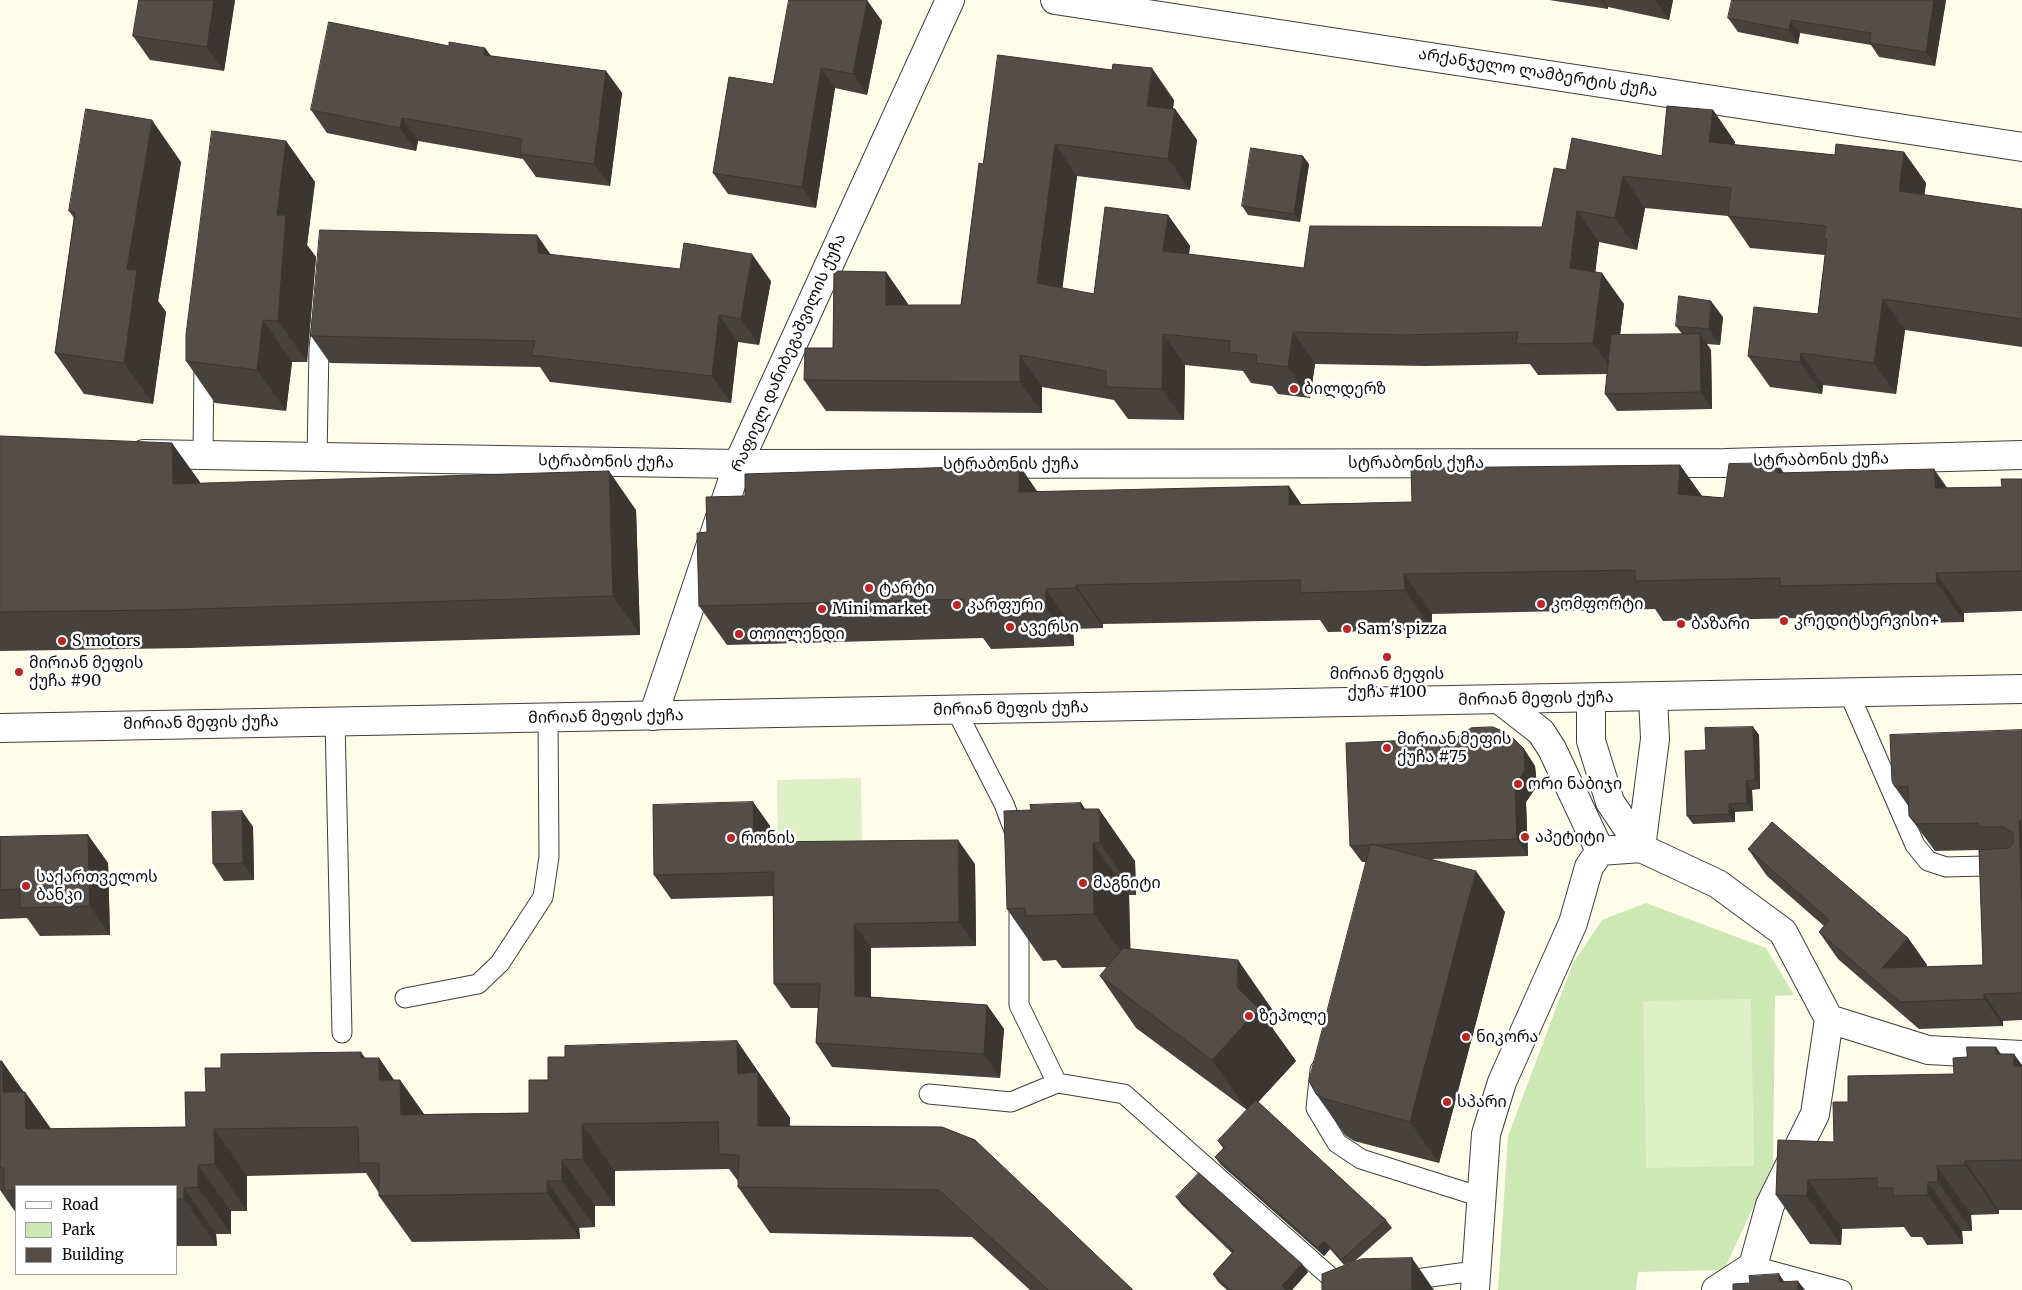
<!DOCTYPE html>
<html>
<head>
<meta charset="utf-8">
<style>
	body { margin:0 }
	#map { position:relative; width:2022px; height:1290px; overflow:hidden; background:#fffcea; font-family:Merriweather,serif }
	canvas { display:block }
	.legend { position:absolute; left:15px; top:1185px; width:162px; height:90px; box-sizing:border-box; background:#fff; border:1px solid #9d9d9d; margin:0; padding:6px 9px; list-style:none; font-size:15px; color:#0b0b0b }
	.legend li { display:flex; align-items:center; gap:10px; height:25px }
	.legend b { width:25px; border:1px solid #9d9d9d }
</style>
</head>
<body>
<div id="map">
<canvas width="2022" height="1290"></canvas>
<ul class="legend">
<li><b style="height:6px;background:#fff"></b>Road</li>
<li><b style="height:14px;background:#cde8b4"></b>Park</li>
<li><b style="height:14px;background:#544d48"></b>Building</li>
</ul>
</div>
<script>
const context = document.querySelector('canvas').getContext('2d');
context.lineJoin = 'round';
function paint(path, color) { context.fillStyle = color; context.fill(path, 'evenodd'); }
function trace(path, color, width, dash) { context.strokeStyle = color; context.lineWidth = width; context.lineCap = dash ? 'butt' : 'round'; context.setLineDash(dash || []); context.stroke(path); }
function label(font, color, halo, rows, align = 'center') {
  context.font = font + ' Merriweather,"Noto Sans Georgian",serif'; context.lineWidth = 5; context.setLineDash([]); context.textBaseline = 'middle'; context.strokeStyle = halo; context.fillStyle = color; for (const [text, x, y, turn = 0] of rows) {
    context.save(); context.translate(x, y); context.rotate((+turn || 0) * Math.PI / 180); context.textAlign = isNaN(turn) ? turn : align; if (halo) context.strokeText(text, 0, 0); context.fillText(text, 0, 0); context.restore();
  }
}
paint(new Path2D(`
	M1646 903 1766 948 1794 995 1775 996 1773 1164 1724 1270 1638 1272 1636 1290H1498L1508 1136 1573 963 1602 920Z`), '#cde8b4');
paint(new Path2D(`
	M861 778 862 843 778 844 777 780Z
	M1751 999 1754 1166 1646 1168 1643 1001Z`), '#dfefc6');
const service = new Path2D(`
	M203 455 204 361
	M317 457 319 348 322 321
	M1849 693 1915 845 1928 861 1946 867 2022 865
	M956 710 1004 804 1015 833
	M335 720 342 1033
	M1019 901V1005L1057 1083
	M405 998 478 984 500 963 543 897 549 857 548 718
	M1320 1070 1316 1108 1337 1143 1361 1159 1481 1197
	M929 1094 1011 1102 1057 1083 1124 1094 1344 1289
	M1753 1266 1842 1290
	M1401 1281 1475 1271`);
const minor = new Path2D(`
	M1055 0 2022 147
	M144 454 738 464 1725 463 2022 455
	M1591 698V741L1610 802 1641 848
	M1500 700 1541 732 1552 749 1600 851
	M653 716 738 464 950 0
	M1641 848 1655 739 1653 697
	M1600 851 1641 848 1718 884 1783 932 1829 1019 1815 1114 1770 1205 1753 1266 1716 1290
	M1829 1019 1928 1050 2022 1055
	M1475 1290 1486 1134 1502 1082 1573 923 1589 867 1600 851`);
const tertiary = new Path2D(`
	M0 728 2022 689`);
trace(service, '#3e3e3e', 21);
trace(minor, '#3e3e3e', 30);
trace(tertiary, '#3e3e3e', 30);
trace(service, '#fff', 19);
trace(minor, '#fff', 28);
trace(tertiary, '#fff', 28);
paint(new Path2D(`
	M139 0H235L224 71 150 60 133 36Z
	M1549 0H1673L1669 20 1608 7V9Z
	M1946 0 1935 66 1879 57 1871 45 1800 33 1798 44 1738 32 1728 18Z
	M882 21 867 95 835 88 816 208 728 194 713 173 773 84Z
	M449 46 485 48 491 56 606 71 622 93 610 186 536 177 523 159 418 141 416 151 327 133 311 110Z
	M1174 100 1173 108 1175 109 1197 140 1190 190 1077 176 1062 288 1094 294 1168 215 1190 246 1189 254 1304 268 1542 227 1566 170 1662 156 1713 110 1735 142 1734 145 1835 155 1904 152 1926 183 1924 195 2022 209V347L1905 330 1896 394 1823 385 1822 394 1770 387 1748 356 1818 314 1825 255 1750 248 1728 216 1645 208 1637 250 1599 242 1595 272 1624 304 1620 335 1682 334 1676 326 1723 317 1720 345 1707 344 1711 350 1712 409 1617 411 1605 394 1607 374 1538 375 1530 364 1425 366 1315 364 1310 398 1278 394 1272 386 1251 383 1243 371 1185 365 1184 420 1128 419 1114 400 1042 387V413L826 411 804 380 833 348 886 272 908 304V305H961L983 164Z
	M286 141 315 182 307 245 316 257 307 362H292L286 411 215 403 186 361Z
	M181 162 158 301 166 312 153 404 84 394 55 353 74 218 69 211Z
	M1309 164 1300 222 1248 215 1242 206Z
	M551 255 771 281 759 345 738 342 731 403 550 382 540 367 330 363 311 336Z
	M0 436 200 482V483L636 510 640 635 189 648 0 651Z
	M1019 465 1037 491 1301 504 1412 502 1680 465 1702 496 1724 498 1784 473 1947 488 2002 487 2022 479V611L1964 613V622L1807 626 1802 618 1663 621 1655 609 1432 614V630L1328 632 1320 620 1103 624V628L1073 629 1074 646 991 649 983 638 727 645 699 606 707 532 745 496Z
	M1753 727 1759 735 1760 789 1752 790 1753 811 1735 812V822L1693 824 1687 816 1706 750Z
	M2022 730V1020L2003 1021V1026L1919 1029 1838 959 1819 932 1824 926 1767 876 1748 849 1908 938 1927 965 1926 967 1983 965 1979 850 1935 851 1909 816V807L1895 787Z
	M1524 749 1535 766 1537 786 1526 802 1528 856 1432 859 1505 912 1439 1163 1354 1141 1345 1135 1316 1094 1366 862H1362L1350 846Z
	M753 802 770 826V842L975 864 976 946 871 948V997L987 1005 1004 1029 1000 1078 832 1067 816 1043 818 1008H791L774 984 773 896 671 899 654 875Z
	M1081 803 1085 809 1135 861 1136 895H1129L1130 949 1274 1012 1273 1029 1296 1061 1258 1102 1386 1220 1392 1228 1355 1261 1344 1265 1330 1249 1324 1256 1221 1165 1215 1157 1223 1148 1218 1141 1247 1110 1136 1028 1100 976 1108 967 1062 968 1056 960 1043 961 1007 909 1031 810Z
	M242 811 253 827 254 880 224 881 213 864Z
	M88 835 108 863 110 935 40 936 27 918 0 919V837Z
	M737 1041 790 1118V1126L942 1127 1133 1290H1030L972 1237 770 1233 738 1187V1181L729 1169 615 1171V1206H595V1227L579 1228 580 1239 412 1242 379 1196V1193L366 1173 247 1176V1211H231V1234H216L217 1246H176V1186H16V1213L0 1190V1061L24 1092H25L51 1129 186 1127 206 1092 221 1068 379 1058 394 1080H400L424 1114 529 1113 548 1080 565 1057Z
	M2001 1054 2022 1065V1210H1999V1214L1971 1215 1972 1231H1962L1963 1244 1927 1245 1922 1237H1911L1904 1227 1842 1229 1841 1245 1810 1244 1776 1195 1834 1142 1848 1102 1954 1074 1967 1057Z
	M1176 1197 1308 1272 1292 1290H1227L1218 1282 1213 1274 1232 1253 1182 1205Z`), '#48423e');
paint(new Path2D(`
	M214 0H235L224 71 207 47Z
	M867 0 882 21 867 95 853 74Z
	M1601 0H1603L1608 7V9Z
	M1655 0H1673L1669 20Z
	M1934 0H1946L1935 66 1926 52Z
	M1791 20 1800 33 1798 44 1789 30Z
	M485 48 501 71 484 55Z
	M821 68 835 88 816 208 802 187Z
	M1152 68 1174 100 1169 137 1147 106Z
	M606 71 622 93 610 186 594 164Z
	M1175 109 1197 140 1190 190 1168 159Z
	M1713 110 1735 142 1731 173 1709 142Z
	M402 118 418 141 416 151 400 128Z
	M152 120 181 162 158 301 166 312 153 404 124 363 127 269Z
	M286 141 315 182 307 245 316 257 307 362 278 321 277 215Z
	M1055 144 1077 176 1059 315 1037 283Z
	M1904 152 1926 183 1921 222 1899 191Z
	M1303 156 1309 164 1300 222 1294 214Z
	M1623 176 1645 208 1637 250 1615 218Z
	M1577 211 1599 242 1592 300 1570 268Z
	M1168 215 1190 246 1185 282 1163 251Z
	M537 235 556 262 538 253Z
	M752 254 771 281 759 345 741 319Z
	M886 272 908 304V336L886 305Z
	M1602 273 1624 304 1615 374 1593 343Z
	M1883 299 1905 330 1896 394 1874 363Z
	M1711 301 1723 317 1720 345 1709 329Z
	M719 315 738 342 731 403 712 376Z
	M263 320 292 362 286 411 257 370Z
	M1293 332 1315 364 1310 398 1288 367Z
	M1163 334 1185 365 1184 420 1162 389Z
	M1700 334 1711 350 1712 409 1701 392Z
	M1801 353 1823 385 1822 394 1800 362Z
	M1020 355 1042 387V413L1020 382Z
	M172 443 200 482V523L173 484Z
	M1777 463 1805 503 1777 473Z
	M1019 465 1046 505 1019 492Z
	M1680 465 1708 505 1678 494Z
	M1934 469 1962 509 1935 488Z
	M609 471 636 510 640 635 613 596Z
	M1289 486 1316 526 1289 505Z
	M1936 573 1964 613V622L1937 583Z
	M1404 574 1432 614V630L1405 590Z
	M1076 585 1103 624V628L1076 588Z
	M1046 589 1073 629 1074 646 1046 607Z
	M1753 727 1759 735 1760 789 1755 780Z
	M1524 749 1535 766 1537 786 1526 802 1528 856 1517 839 1515 786Z
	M1746 781 1752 790 1753 811 1747 803Z
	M753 802 770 826 771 866 754 842Z
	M1081 803 1100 830 1099 809 1135 861 1136 895 1100 843 1081 809Z
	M1729 804 1735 812V822L1729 814Z
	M242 811 253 827 254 880 243 863Z
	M2019 821 2022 825V904Z
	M88 835 108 863 110 935 90 906Z
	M958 840 975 864 976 946 959 922Z
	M1093 843 1129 895 1131 966 1094 914Z
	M1476 871 1505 912 1439 1163 1410 1122Z
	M854 924 871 948V1020L855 996Z
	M1908 938 1927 965 1901 995 1882 968Z
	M1238 960 1274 1012 1273 1029 1296 1061 1249 1112 1212 1060 1237 987Z
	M1984 994 2003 1021V1026L1984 999Z
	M987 1005 1004 1029 1000 1078 984 1054Z
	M737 1041 790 1118V1172L758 1126 738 1074Z
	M1996 1047 2022 1084 1996 1054Z
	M361 1052 379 1078V1058L400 1089V1080L433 1127V1161L361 1058Z
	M2014 1054 2022 1065V1077L2014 1066Z
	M2 1061 25 1094V1092L58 1139 26 1129 3 1092Z
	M582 1124 615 1171V1206L583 1159Z
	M214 1129 247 1176V1211L215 1164Z
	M562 1160 595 1206V1227L562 1181Z
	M1965 1161 1999 1210V1214L1965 1165Z
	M198 1165 231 1211V1234L198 1187Z
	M1937 1166 1971 1215 1972 1231 1938 1182Z
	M1808 1180 1842 1229 1841 1245 1807 1196Z
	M547 1181 579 1228 580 1239 547 1193Z
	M1928 1182 1962 1231 1963 1244 1928 1195Z
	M184 1188 216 1234 217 1246 184 1199Z
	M1324 1241 1330 1249 1324 1256 1318 1248Z
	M1412 1258 1434 1290H1412Z
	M1302 1264 1308 1272 1292 1290H1284L1282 1286Z
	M1779 1274 1790 1290 1779 1282Z
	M1798 1281 1805 1290H1798Z`), '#3b3632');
const building = new Path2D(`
	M139 0H214L207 47 133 36Z
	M789 0H867L853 74 821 68 802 187 713 173 729 77 773 84Z
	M1732 0H1934L1926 52 1870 43 1871 33 1791 20 1789 30 1728 18Z
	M329 22 449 46V42L485 48 484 55 606 71 594 164 520 154 522 139 402 118 400 128 311 110Z
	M998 55 1112 70 1113 64 1152 68 1147 106 1175 109 1168 159 1055 144 1037 283 1094 294 1105 207 1168 215 1163 251 1304 268 1310 226 1542 227 1554 168 1566 170 1572 138 1662 156 1667 106 1713 110 1709 142 1835 155 1836 144 1904 152 1899 191 2022 209V319L1883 299 1874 363 1801 353 1800 362 1748 356 1754 307 1818 314 1827 239H1824L1826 226 1728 216 1731 188 1623 176 1615 218 1577 211 1570 268 1602 273 1593 343 1516 344 1518 332 1403 335 1293 332 1288 367 1256 363 1257 355 1229 352 1230 341 1163 334 1162 389 1106 387V371L1020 355V382L804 380 805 348H833L834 271 886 272V305H961L979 163 983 164Z
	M86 109 152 120 127 269 137 270 124 363 55 353 75 212 69 211Z
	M212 131 286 141 277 215H286L278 321 263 320 257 370 186 361V335Z
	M1251 148 1303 156 1294 214 1242 206Z
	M320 230 537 235 538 253 680 269 684 243 752 254 741 319 719 315 712 376 531 355 535 341 311 336Z
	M1679 296 1711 301 1709 329 1676 326Z
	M1700 334 1701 392 1605 394 1611 335Z
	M0 436 172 443 173 484 609 471 613 596 162 610 0 612Z
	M1777 463V473L1934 469 1935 488 2002 487 2001 479H2022V571L1936 573 1937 583 1780 586V578L1635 581V570L1404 574 1405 590 1301 593 1300 580 1076 585V588L1046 589V607L963 610V599L699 606 697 533 707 532 706 497 745 496V474L1019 465V492L1289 486V505L1412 502 1411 468 1680 465 1678 494 1724 498 1729 464Z
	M1493 727 1509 734 1524 749 1525 770 1515 786 1517 839 1375 845 1371 844V845L1350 846 1346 743 1456 738 1471 728Z
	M1753 727 1755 780 1746 781 1747 803 1729 804V814L1687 816 1685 751 1706 750 1705 728Z
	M2022 730V821H2019L2022 904V993L1984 994V999L1900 1002 1819 932 1829 920 1748 849 1772 822 1908 938 1882 968 1983 965 1979 850 2009 848 2013 843V833L2003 827H1979L1978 823 1916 824 1909 816 1908 786 1895 787 1892 781 1890 735Z
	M753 802 754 842 958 840 959 922 854 924 855 996 987 1005 984 1054 816 1043 820 984H774L773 872 654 875 653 805Z
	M1081 803V809H1099L1100 843H1093L1094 914 1026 916 1025 908 1007 909 1004 811 1031 810 1030 805Z
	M242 811 243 863 213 864 212 812Z
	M88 835 90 906 20 908V889L0 890V837Z
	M1371 844 1476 871 1410 1122 1325 1099 1316 1094 1309 1081Z
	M1123 948 1238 960 1237 987 1259 1009 1212 1060 1100 976Z
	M737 1041 738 1074 758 1072V1126L942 1127 975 1140 1133 1290H1048L939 1190 738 1187 739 1155 719 1154 718 1122 582 1124 583 1159 562 1160V1181H547V1193L379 1196V1163H359L358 1127 214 1129 215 1164 198 1165V1187L184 1188V1199H176V1186H16V1190L4 1191V1168H0V1061H2L3 1092H25L26 1129 186 1127 185 1092H206L205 1068H221V1054L361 1052V1058H379V1080H400L401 1115 529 1113V1080H548V1057H565V1046Z
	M1967 1047H1996V1054H2014V1066H2022V1160L1965 1161V1165L1937 1166 1938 1182H1928V1195L1893 1196V1188H1877V1178L1808 1180 1807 1196 1776 1195 1778 1140 1834 1142 1833 1102H1848V1076L1954 1074 1953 1058 1967 1057Z
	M1256 1100 1386 1220 1341 1260 1324 1241 1318 1248 1215 1157 1225 1147 1218 1141Z
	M1199 1173 1302 1264 1282 1286 1286 1290H1230L1213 1274 1234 1251 1176 1197Z
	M1412 1258V1290H1322V1274L1361 1259Z
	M1779 1274V1282L1798 1281V1290H1733V1284L1750 1283 1749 1276Z`);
paint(building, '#544d48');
trace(building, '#3b3632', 1);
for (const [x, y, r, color] of [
	[1294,389,5,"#b92625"],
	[869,588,5,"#b92625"],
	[1541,604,5,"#b92625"],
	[957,605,5,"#b92625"],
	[822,609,5,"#b92625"],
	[1784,621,5,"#b92625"],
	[1681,624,5,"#b92625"],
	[1010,627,5,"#b92625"],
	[1347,629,5,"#b92625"],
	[739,634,5,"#b92625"],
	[62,641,5,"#b92625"],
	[1387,657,5,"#b92625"],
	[19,672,5,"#b92625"],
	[1387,748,5,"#b92625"],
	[1518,784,5,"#b92625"],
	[1525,837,5,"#b92625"],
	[731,838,5,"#b92625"],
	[1083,883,5,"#b92625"],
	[26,886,5,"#b92625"],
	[1249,1016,5,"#b92625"],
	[1466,1037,5,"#b92625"],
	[1447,1102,5,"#b92625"]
]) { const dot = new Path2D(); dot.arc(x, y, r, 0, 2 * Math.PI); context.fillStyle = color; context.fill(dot); trace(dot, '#fff', 2); }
label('16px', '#0b0b0b', '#fff', [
	["არქანჯელო ლამბერტის ქუჩა",1538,73,9],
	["რაფიელ დანიბეგაშვილის ქუჩა",789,353,-66],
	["სტრაბონის ქუჩა",1821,460,-1],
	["სტრაბონის ქუჩა",606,462,1],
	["სტრაბონის ქუჩა",1416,463],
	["სტრაბონის ქუჩა",1011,464],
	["მირიან მეფის ქუჩა",1536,699,-1],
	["მირიან მეფის ქუჩა",1011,709,-1],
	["მირიან მეფის ქუჩა",606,717,-1],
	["მირიან მეფის ქუჩა",201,723,-1]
]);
label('16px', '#0b0b0b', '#fff', [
	["ბილდერზ",1304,389],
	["ტარტი",879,588],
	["კომფორტი",1551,604],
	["კარფური",967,605],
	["Mini market",832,609],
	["კრედიტსერვისი+",1794,621],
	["ბაზარი",1691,624],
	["ავერსი",1020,627],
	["Sam's pizza",1357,629],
	["თოილენდი",749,634],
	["S motors",72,641],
	["მირიან მეფის",29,663],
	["ქუჩა #90",29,681],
	["მირიან მეფის",1387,674,"center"],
	["ქუჩა #100",1387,692,"center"],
	["მირიან მეფის",1397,739],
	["ქუჩა #75",1397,757],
	["ორი ნაბიჯი",1528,784],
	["აპეტიტი",1535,837],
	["რონის",741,838],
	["საქართველოს",36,877],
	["ბანკი",36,895],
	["მაგნიტი",1093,883],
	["ზეპოლე",1259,1016],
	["ნიკორა",1476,1037],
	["სპარი",1457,1102]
], 'left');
</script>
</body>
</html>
